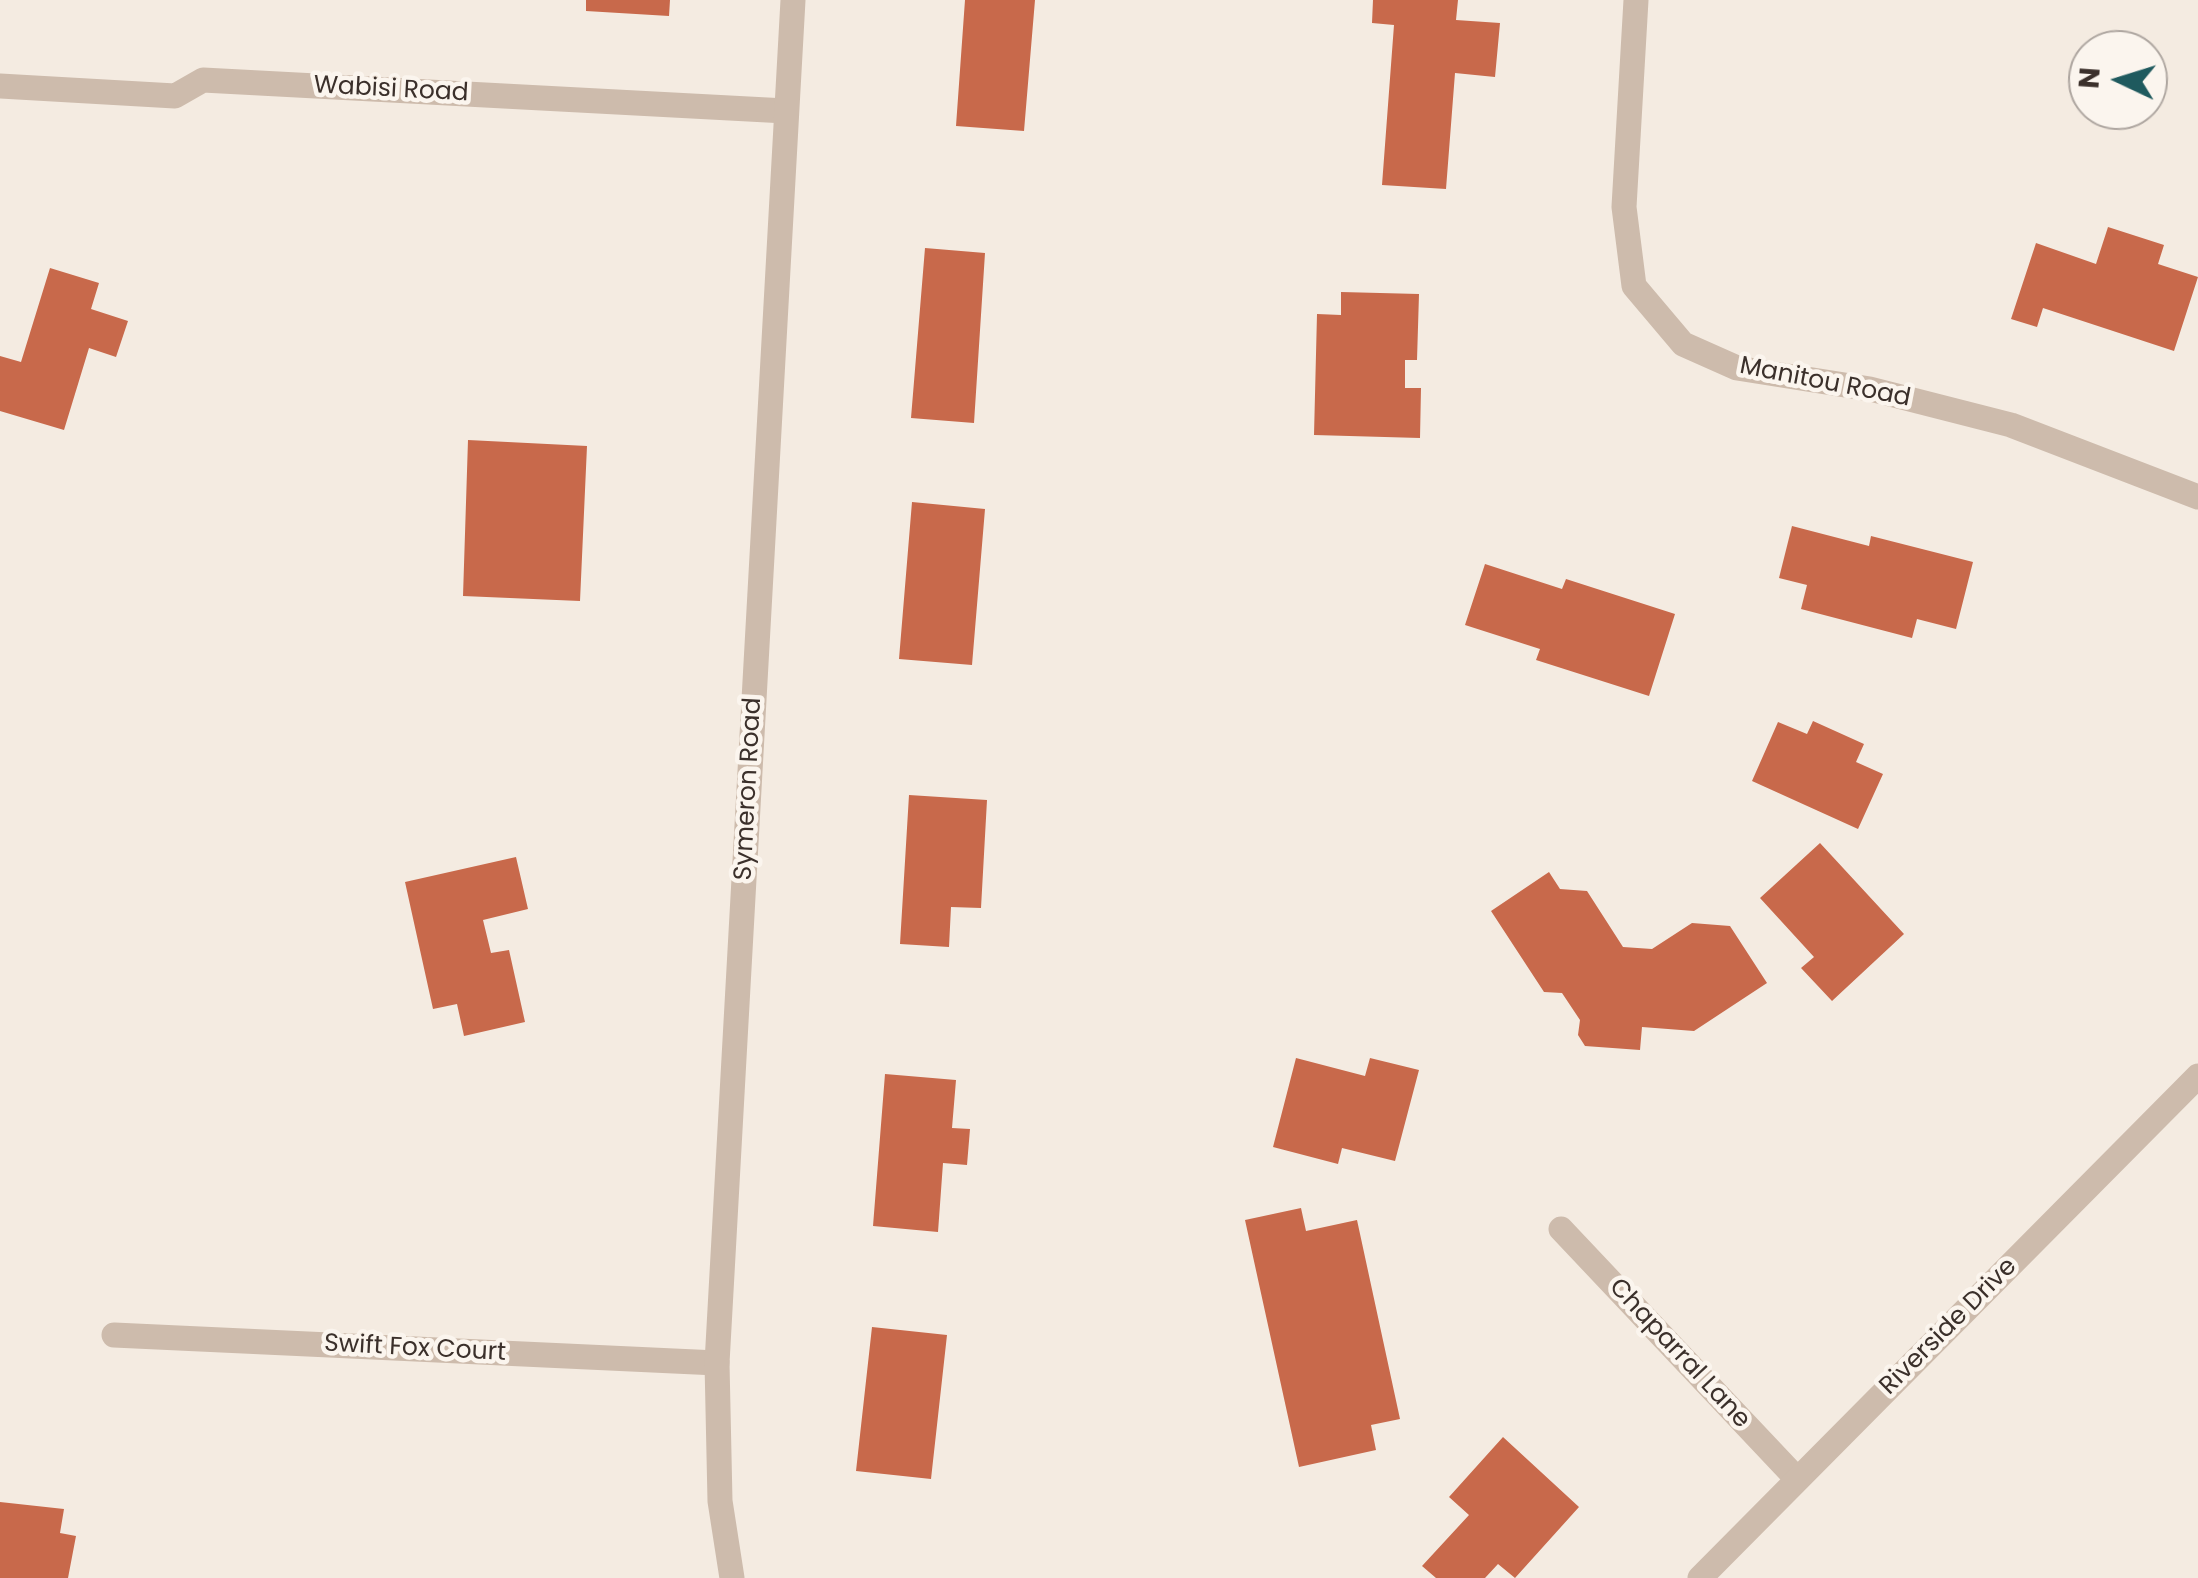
<!DOCTYPE html>
<html>
<head>
<meta charset="utf-8">
<style>
	body { margin:0 }
	#map { position:relative; width:2198px; height:1578px; overflow:hidden; background:#f4ebe1; font-family:Poppins,sans-serif }
	canvas { display:block }
	.north { position:absolute; left:2068px; top:30px; width:100px; height:100px; box-sizing:border-box; background:#fbf5ee; border:2px solid #aea6a0; border-radius:50%; rotate:274deg; font-size:28px; font-weight:700; line-height:40px; text-align:center; color:#3b302b }
	.north::after { content:''; display:block; margin:auto; width:35px; height:45px; background:#1f5a5e; clip-path:polygon(50% 0,100% 100%,50% 72%,0 100%) }
</style>
</head>
<body>
<div id="map">
<canvas width="2198" height="1578"></canvas>
<div class="north">N</div>
</div>
<script>
const context = document.querySelector('canvas').getContext('2d');
context.lineJoin = 'round';
function paint(path, color) { context.fillStyle = color; context.fill(path, 'evenodd'); }
function trace(path, color, width, dash) { context.strokeStyle = color; context.lineWidth = width; context.lineCap = dash ? 'butt' : 'round'; context.setLineDash(dash || []); context.stroke(path); }
function label(font, color, halo, rows, align = 'center') {
  context.font = font + ' Poppins,sans-serif'; context.lineWidth = 9; context.setLineDash([]); context.textBaseline = 'middle'; context.strokeStyle = halo; context.fillStyle = color; for (const [text, x, y, turn = 0] of rows) {
    context.save(); context.translate(x, y); context.rotate((+turn || 0) * Math.PI / 180); context.textAlign = isNaN(turn) ? turn : align; if (halo) context.strokeText(text, 0, 0); context.fillText(text, 0, 0); context.restore();
  }
}
paint(new Path2D(`
	M586 0H670L669 16 586 11Z
	M965 0H1035L1024 131 956 126Z
	M1373 0H1458L1456 20 1500 23 1495 77 1455 73 1446 189 1382 185 1394 25 1372 23Z
	M2108 227 2164 245 2158 264 2198 277 2174 351 2043 308 2037 327 2011 319 2036 243 2096 264Z
	M925 248 985 253 974 423 911 418Z
	M50 268 99 283 91 309 128 321 116 357 89 348 64 430 0 411V356L21 362Z
	M1341 292 1419 294 1417 360H1405V388H1421L1420 438 1314 435 1317 314 1341 315Z
	M468 440 587 446 580 601 463 596Z
	M912 502 985 509 972 665 899 659Z
	M1792 526 1869 546 1871 536 1973 562 1956 629 1917 619 1912 638 1801 609 1807 585 1779 578Z
	M1485 564 1562 589 1566 579 1675 614 1649 696 1536 660 1540 649 1465 625Z
	M1813 721 1864 744 1856 762 1883 774 1858 829 1752 781 1778 722 1807 734Z
	M909 795 987 800 981 908 951 907 949 947 900 944Z
	M1820 843 1904 934 1832 1001 1801 968 1814 957 1760 898Z
	M516 857 528 909 483 920 491 953 509 950 525 1022 464 1036 457 1004 433 1009 405 882Z
	M1549 872 1560 889 1587 891 1623 947 1652 949 1692 923 1730 926 1767 983 1694 1031 1642 1027 1640 1050 1585 1046 1578 1035 1580 1020 1562 993 1544 992 1491 911Z
	M1296 1058 1365 1076 1370 1058 1419 1070 1395 1161 1342 1148 1338 1164 1273 1147Z
	M885 1074 956 1080 952 1128 970 1129 967 1165 943 1163 938 1232 873 1226Z
	M1301 1208 1306 1231 1357 1220 1400 1419 1371 1425 1376 1450 1299 1467 1245 1220Z
	M872 1327 947 1335 931 1479 856 1471Z
	M1503 1437 1579 1507 1515 1578 1498 1564 1485 1578H1436L1422 1566 1469 1515 1449 1497Z
	M0 1502 64 1509 60 1533 76 1536 68 1578H0Z`), '#c8694b');
trace(new Path2D(`
	M1636 0 1624 207 1634 286 1683 344 1737 368 1870 389 2011 425 2198 497
	M0 86 175 96 203 80 786 111
	M1561 1229 1797 1479
	M114 1335 717 1363`), '#cdbbac', 25);
trace(new Path2D(`
	M732 1578 720 1501 717 1363 793 0
	M1700 1578 2198 1076`), '#cdbbac', 25);
label('25px', '#3b302b', '#fbf5ee', [
	["Wabisi Road",391,90,3],
	["Manitou Road",1825,383,11],
	["Symeron Road",749,789,-87],
	["Riverside Drive",1949,1327,-45],
	["Swift Fox Court",415,1349,3],
	["Chaparral Lane",1679,1354,47]
]);
</script>
</body>
</html>
